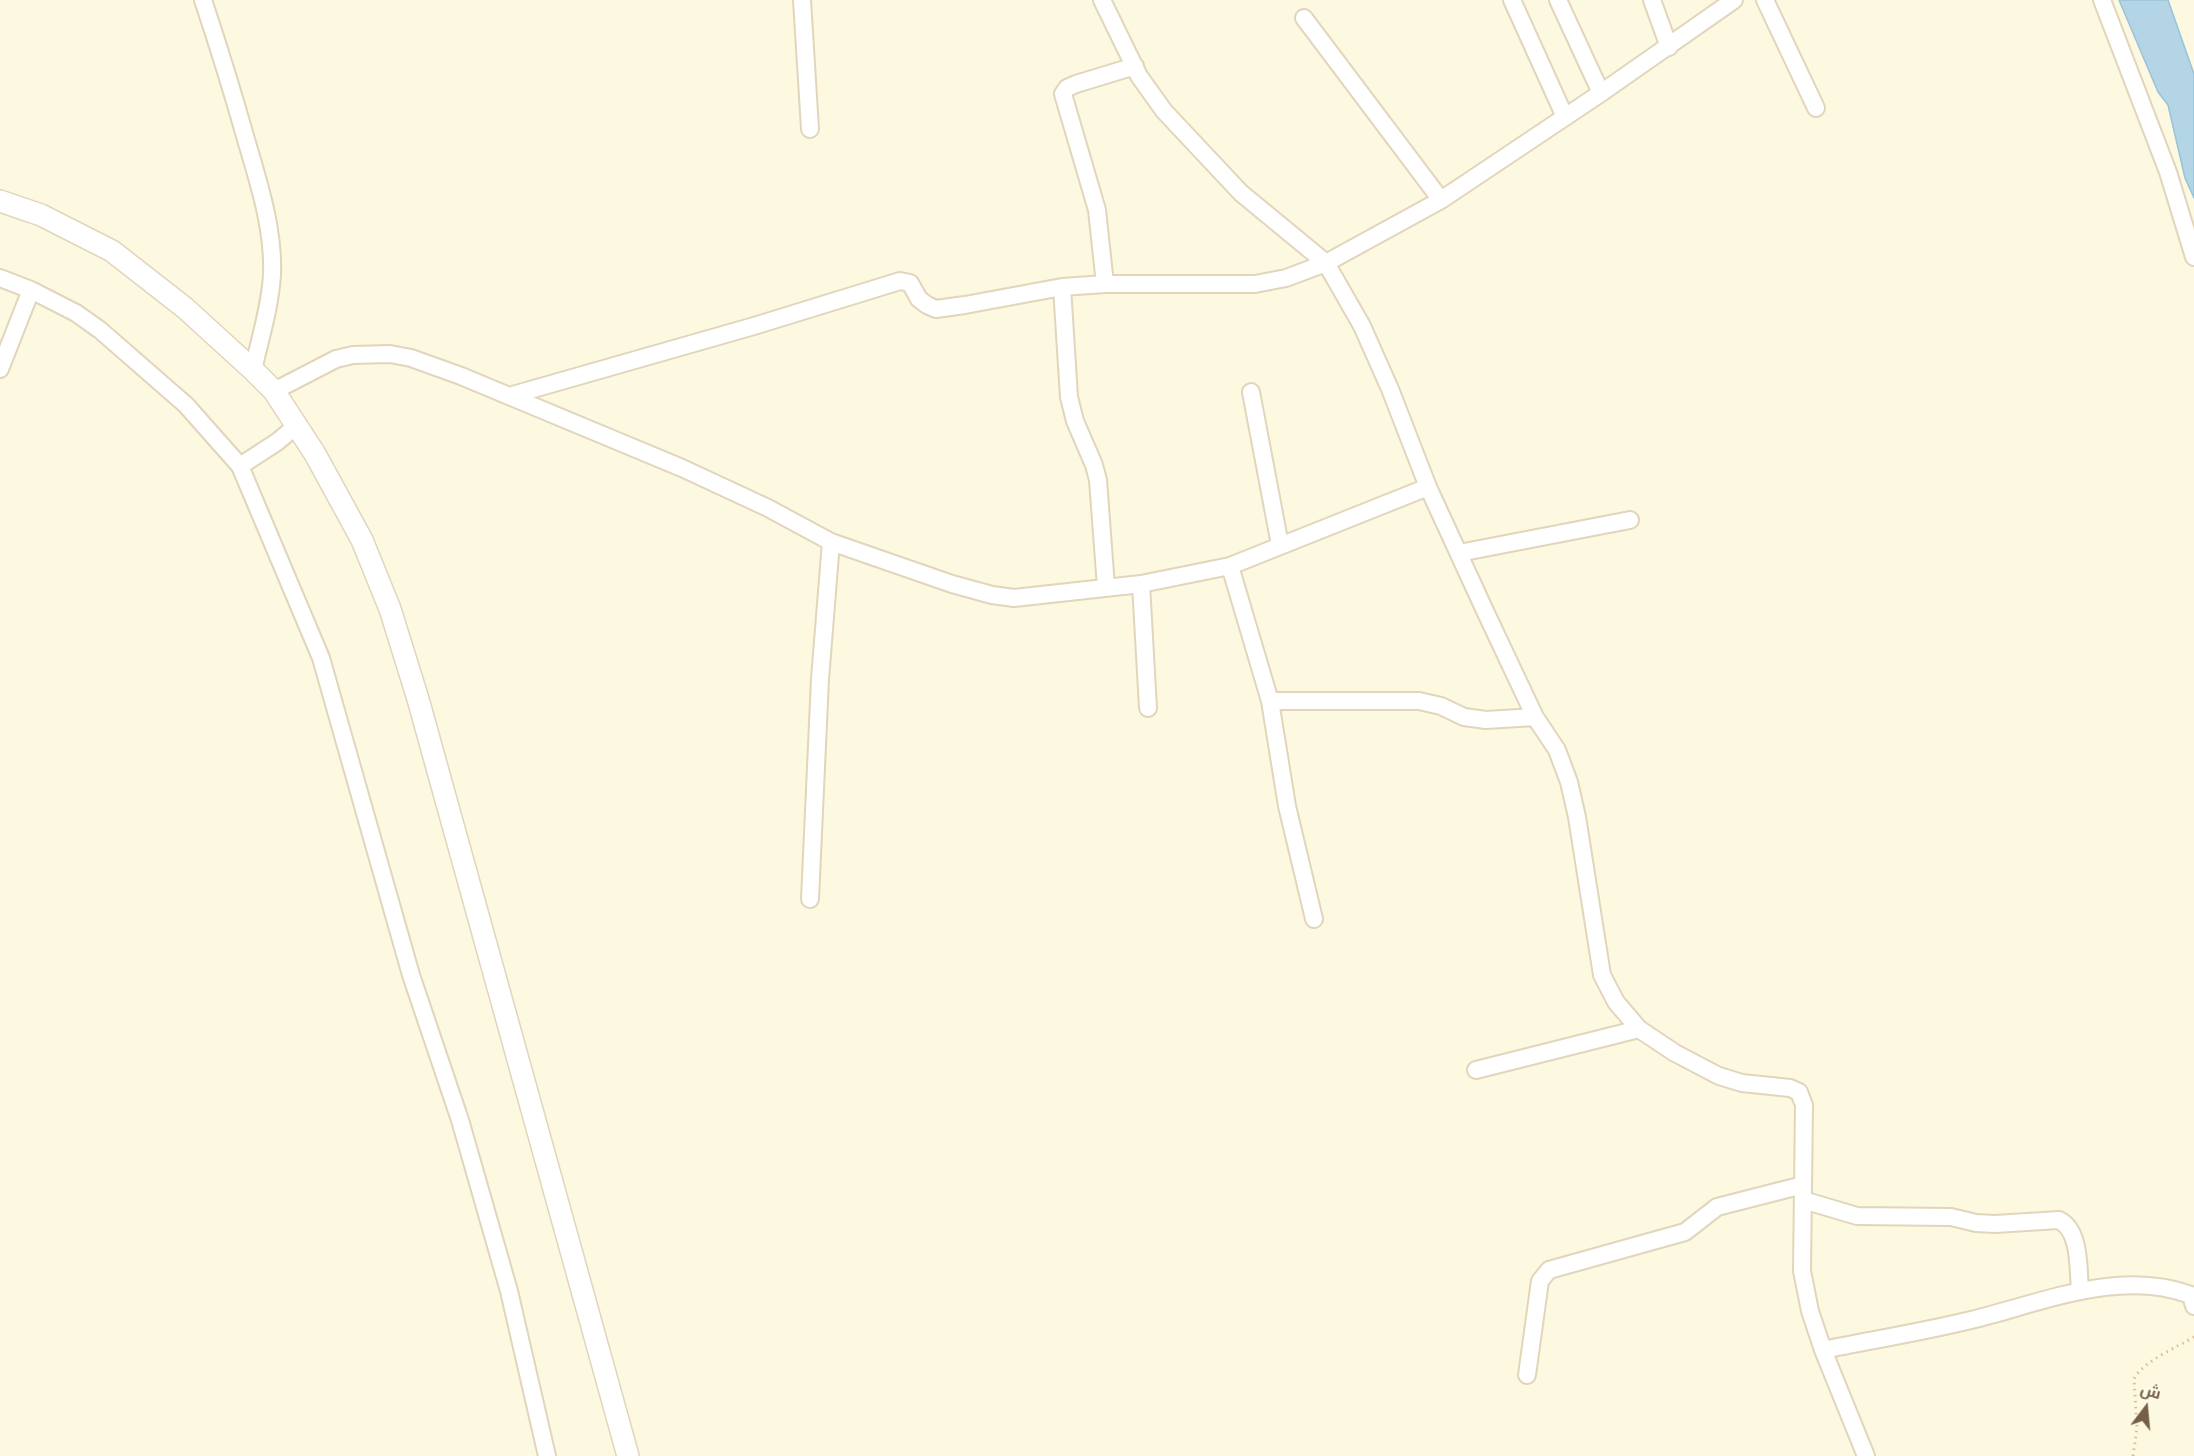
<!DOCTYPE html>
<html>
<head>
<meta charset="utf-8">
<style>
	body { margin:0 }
	#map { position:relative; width:2194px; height:1456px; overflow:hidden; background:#fdf8e0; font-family:"Titillium Web",Cairo,sans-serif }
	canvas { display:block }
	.north { position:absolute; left:2116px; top:1378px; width:60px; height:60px; -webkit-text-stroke:4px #fffbe7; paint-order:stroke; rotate:16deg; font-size:16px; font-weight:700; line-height:24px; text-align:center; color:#746047 }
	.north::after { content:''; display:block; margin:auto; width:21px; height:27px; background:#746047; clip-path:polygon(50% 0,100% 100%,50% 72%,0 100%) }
</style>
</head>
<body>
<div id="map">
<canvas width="2194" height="1456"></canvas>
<div class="north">ش</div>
</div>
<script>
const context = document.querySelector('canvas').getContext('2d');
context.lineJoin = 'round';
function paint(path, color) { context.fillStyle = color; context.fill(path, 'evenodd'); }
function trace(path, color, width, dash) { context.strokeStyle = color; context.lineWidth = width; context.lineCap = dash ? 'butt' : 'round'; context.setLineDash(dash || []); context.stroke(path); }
const water = new Path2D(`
	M2119 0H2168L2194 74V198L2185 178 2168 105 2158 92Z`);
paint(water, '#b4d5e6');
trace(water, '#9ac2d9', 1.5);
const minor = new Path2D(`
	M203 0C218 45 232 90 245 136 258 181 274 228 272 275 270 307 260 339 253 370
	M802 0 810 129
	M1102 0 1139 76 1164 111 1241 193 1326 263 1362 326 1390 389 1428 487 1486 613 1535 717 1557 750 1569 782 1577 817 1602 975 1616 1002 1639 1029 1675 1053 1719 1076 1742 1083 1790 1088 1799 1092 1804 1105 1802 1271 1810 1311 1823 1350 1866 1456
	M1512 0 1565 117
	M1558 0 1601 93
	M1652 0 1669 47
	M1765 0 1816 108
	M2102 0 2168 172 2194 257
	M1304 18 1441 200
	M0 278 31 290 76 313 100 330 186 405 240 466 321 658 411 975 460 1120 509 1291 547 1456
	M1105 284 1097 210 1063 94 1067 88 1076 84 1135 66
	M1062 287 1069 397 1075 421 1094 465 1098 480 1106 587
	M0 369 31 290
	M274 391 336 359 353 355 390 354 411 358 461 376 682 468 768 508 831 542 952 584 992 595 1014 598 1141 584 1230 566 1428 487
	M1251 392 1280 545
	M509 396 754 326 900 281 910 283 919 299 927 305 936 309 965 305 1062 287 1105 284H1255L1286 278 1326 263 1441 200 1601 93 1734 0
	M240 466 277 442 296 426
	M1459 553 1630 520
	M1230 566 1270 701 1287 806 1314 919
	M1141 584 1148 708
	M1270 701H1419L1441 706 1464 717 1486 720 1535 717
	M810 899 820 679 831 542
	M1476 1070 1639 1029
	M1803 1200 1857 1216 1951 1217 1976 1223 1995 1224 2059 1220C2081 1231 2078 1269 2080 1291
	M1823 1350C1872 1340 1922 1332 1971 1320 2042 1303 2119 1268 2191 1295L2194 1306
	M1527 1375 1540 1281 1549 1270 1685 1232 1717 1207 1803 1185`);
const tertiary = new Path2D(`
	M0 201 41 215 112 251 185 308 253 370 274 391 315 454 362 540 390 609 418 699 628 1456`);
trace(minor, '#e1d5bc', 20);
trace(tertiary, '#e1d5bc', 24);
trace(new Path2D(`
	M2133 1456 2137 1428 2134 1379C2142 1362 2177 1347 2194 1337`), '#d7bf9b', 3, [1.5, 4.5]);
trace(minor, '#fff', 16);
trace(tertiary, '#fff', 21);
</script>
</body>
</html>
